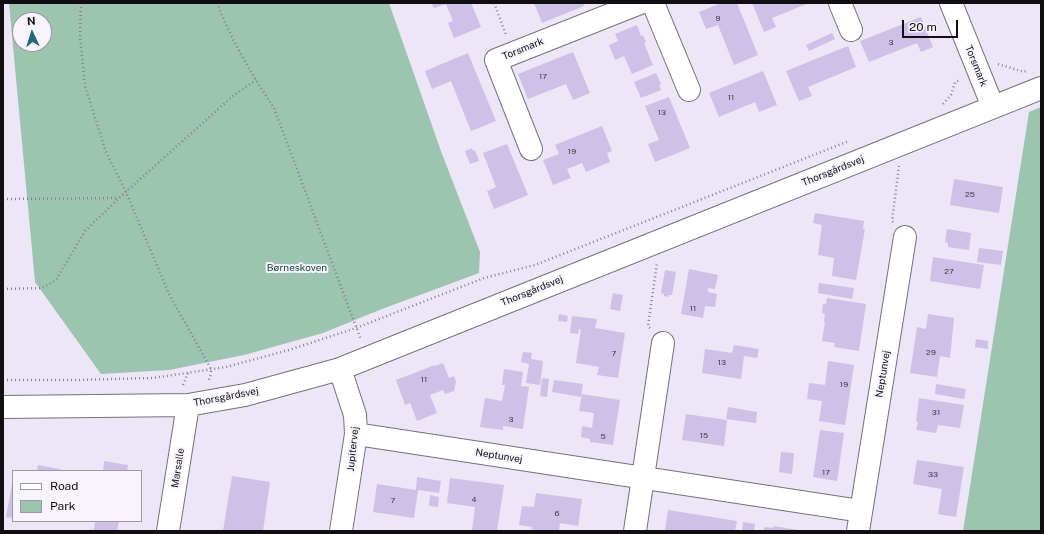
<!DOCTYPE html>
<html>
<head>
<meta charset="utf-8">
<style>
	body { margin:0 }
	#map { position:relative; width:1044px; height:534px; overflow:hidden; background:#ece6f6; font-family:"Public Sans",sans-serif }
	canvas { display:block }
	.frame { position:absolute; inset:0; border:4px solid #100e13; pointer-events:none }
	.legend { position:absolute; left:12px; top:470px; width:130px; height:52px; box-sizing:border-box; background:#f8f4fe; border:1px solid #9b98a0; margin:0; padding:5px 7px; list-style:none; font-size:12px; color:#100e13 }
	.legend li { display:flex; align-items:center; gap:8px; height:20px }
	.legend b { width:20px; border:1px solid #9b98a0 }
	.north { position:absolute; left:12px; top:12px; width:40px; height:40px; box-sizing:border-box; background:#f8f4fe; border:1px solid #9b98a0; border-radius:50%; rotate:356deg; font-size:11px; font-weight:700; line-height:16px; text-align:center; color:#100e13 }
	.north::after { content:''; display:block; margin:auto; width:14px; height:18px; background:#236979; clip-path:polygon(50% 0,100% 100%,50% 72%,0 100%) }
	.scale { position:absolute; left:902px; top:20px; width:56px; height:18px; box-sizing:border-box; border:2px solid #100e13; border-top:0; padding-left:5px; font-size:12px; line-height:14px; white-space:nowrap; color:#100e13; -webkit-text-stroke:3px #f8f4fe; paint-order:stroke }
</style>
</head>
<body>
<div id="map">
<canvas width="1044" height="534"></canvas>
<div class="frame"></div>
<ul class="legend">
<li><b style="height:5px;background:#fff"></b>Road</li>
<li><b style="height:11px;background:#9dc3b1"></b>Park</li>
</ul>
<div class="north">N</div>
<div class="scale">20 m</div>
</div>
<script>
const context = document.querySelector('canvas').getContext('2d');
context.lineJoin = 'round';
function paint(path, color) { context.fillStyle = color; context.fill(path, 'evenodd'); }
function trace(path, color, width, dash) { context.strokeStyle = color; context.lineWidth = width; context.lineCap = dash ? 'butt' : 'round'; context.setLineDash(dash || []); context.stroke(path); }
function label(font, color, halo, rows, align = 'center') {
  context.font = font + ' "Public Sans",sans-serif'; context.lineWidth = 4; context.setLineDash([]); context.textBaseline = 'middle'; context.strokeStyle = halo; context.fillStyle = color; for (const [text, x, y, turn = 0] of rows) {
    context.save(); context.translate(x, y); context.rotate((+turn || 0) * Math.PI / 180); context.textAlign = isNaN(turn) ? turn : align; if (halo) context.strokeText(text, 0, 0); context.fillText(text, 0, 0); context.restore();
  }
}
paint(new Path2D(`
	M9 3H389L442 154 480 252 479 273 382 309 323 333 244 355 169 370 101 374 35 282ZM20 20H44V44H20Z
	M1041 107V531H963L1029 112Z`), '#9dc3b1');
paint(new Path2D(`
	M431 3H471L481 27 454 38 448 23 453 21 446 4 434 8Z
	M534 3H583L584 6 542 23Z
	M721 3H737L758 55 734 65 718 25 706 29 699 12Z
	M752 3H809L772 18 776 27 764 32Z
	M921 17 933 47 921 52 917 43 869 62 860 41Z
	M637 25 641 36 643 35 646 42 644 43 653 65 632 74 624 56 615 60 609 45 618 41 615 34Z
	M832 33 835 39 809 51 806 45Z
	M848 46 856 67 808 87 812 96 799 101 786 71Z
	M573 52 590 93 573 100 566 84 528 99 518 74Z
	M468 53 496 121 471 131 451 81 432 89 425 71Z
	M763 71 777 105 759 112 755 102 719 117 709 93Z
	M656 73 661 84 659 85 661 90 641 98 634 82Z
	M669 97 690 148 655 162 648 144 659 140 645 106Z
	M602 126 612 151 607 153 610 162 586 172 582 163 567 169 571 178 553 185 543 160 559 154 555 145Z
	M507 144 528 195 494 209 487 191 496 187 483 153Z
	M472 148 473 151 475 150 479 161 470 164 465 151Z
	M954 179 1003 187 999 213 950 205Z
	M815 213 864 221 863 229H865L856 280 832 276 834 258 818 255 822 225 813 223Z
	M947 229 971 233 969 250 948 247V243L945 242Z
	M979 248 1003 251 1001 265 977 262Z
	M933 257 984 265 980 289 930 281Z
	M689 269 718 275 715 289 708 288V292L717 294 715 307 705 306 703 318 681 314Z
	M665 270 676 272 672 295H669L668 297 664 296V294L661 293Z
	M819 283 854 288 852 299 818 293Z
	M613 293 623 295 620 311 610 309Z
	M827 298 866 304 859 351 834 347 835 343 822 341 825 322H824L825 314 822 313 823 304H826Z
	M559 314 568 316 567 322 558 321Z
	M928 314 954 318 950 358 940 356 937 377 910 373 917 327 926 329Z
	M572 316 597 319 595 328 625 333 618 378 597 375 599 367 576 363 581 329H579L578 334 570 333Z
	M976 339 988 341V349L975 347Z
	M734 345 759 349 757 358 744 356 741 379 702 373 705 349 732 353Z
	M523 352 532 353 531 359 543 361 540 385 526 383 529 364 521 362Z
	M828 361 854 365 845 425 819 421 822 401 807 399 809 383 825 385Z
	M443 363 449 378 454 376 456 382 454 391 445 394 443 390 430 395 437 413 417 421 410 403 405 405 396 380 435 365V366Z
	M504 369 523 372 521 386 529 387 523 429 503 426V430L480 427 485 398 502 401 505 385H502Z
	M542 378 549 379 547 397 540 396Z
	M554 380 583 384 581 397 552 392Z
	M936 384 966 389 964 399 935 394Z
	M582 394 620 400 613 445 590 442V439L581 437 582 426 592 428 594 413 579 411Z
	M919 398 964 405 960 428 938 425 936 433 916 430 918 422H916Z
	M728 407 757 412 756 423 726 419Z
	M686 414 727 420 724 446 682 440Z
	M820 430 844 433 837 481 813 477Z
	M781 452 794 453 792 474 779 472Z
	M917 460 964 467 956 517 938 514 942 489 913 484Z
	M104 461 128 465 127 471H103Z
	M38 465 60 469V471H37Z
	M232 476 270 482 263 531H223Z
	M417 477 441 481 439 493 418 490 414 518 373 512 377 484 416 490Z
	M450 478 504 485 497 531 472 530 475 507 447 503Z
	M12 484H13V518L6 517Z
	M536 493 582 499 578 526 560 523 559 531H543L531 529 532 527 519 525 522 506 534 507Z
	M430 495 439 497 438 507 429 506Z
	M668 510 737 521 735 531H665Z
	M95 521H119L117 531H91V529L94 530Z
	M743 522 755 524 754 531H742Z
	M773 526 799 530 798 531H764V527L773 528Z`), '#cfc0e7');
const minor = new Path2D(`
	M653 3 689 90
	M840 3 851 30
	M951 3 993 107
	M531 149 496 60 640 3
	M340 369 355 415 356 434 341 531
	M3 407 188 405 245 395 340 369 1041 88
	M356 434 861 511
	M168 531 188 405
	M635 531 663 343
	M858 531 905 237`);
trace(minor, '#75707e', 24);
trace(new Path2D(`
	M81 3 80 36 85 86 106 152 126 192 169 294 211 369V374L208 382
	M217 3C231 40 252 75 274 108L361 340
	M494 3 506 35
	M998 64 1024 72 1026 71
	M943 104 951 95 955 82 960 80
	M3 199 119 198
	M893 222 892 221 899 166
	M3 289 42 288 56 280 85 231 119 198 234 95 256 80
	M650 328 648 326 657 263
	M3 380H75L153 378 226 367 289 350 356 328 484 278 535 265 849 141
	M183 385 188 373`), '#86828d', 2.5, [1, 3]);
trace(minor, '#fff', 22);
label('8px', '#403a48', null, [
	["9",718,19],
	["3",891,43],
	["17",543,77],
	["11",731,98],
	["13",662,113],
	["19",572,152],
	["25",970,195],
	["27",949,272],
	["11",693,309],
	["29",931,353],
	["7",614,354],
	["13",722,363],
	["11",424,380],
	["19",844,385],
	["31",936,413],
	["3",511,420],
	["15",704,436],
	["5",603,437],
	["17",826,473],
	["33",933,475],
	["4",474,500],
	["7",393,501],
	["6",557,514]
]);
label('10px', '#100e13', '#f8f4fe', [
	["Torsmark",523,49,-22],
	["Torsmark",976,66,68],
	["Thorsgårdsvej",833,171,-22],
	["Thorsgårdsvej",532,291,-22],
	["Neptunvej",883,374,-81],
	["Thorsgårdsvej",226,397,-11],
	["Jupitervej",353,449,-84],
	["Neptunvej",499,456,9],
	["Marsalle",178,468,-81]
]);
label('10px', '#114b36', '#f8f4fe', [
	["Børneskoven",297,268]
]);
</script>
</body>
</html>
